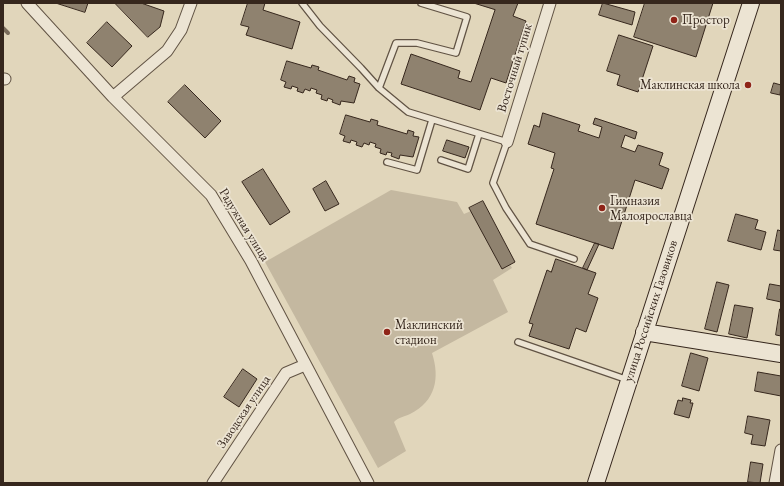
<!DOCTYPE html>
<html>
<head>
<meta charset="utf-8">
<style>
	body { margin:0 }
	#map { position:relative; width:784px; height:486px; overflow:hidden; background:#e1d6bb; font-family:"EB Garamond",serif }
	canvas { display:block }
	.frame { position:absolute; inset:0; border:4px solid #36271d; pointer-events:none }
</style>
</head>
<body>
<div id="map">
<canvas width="784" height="486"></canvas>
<div class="frame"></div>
</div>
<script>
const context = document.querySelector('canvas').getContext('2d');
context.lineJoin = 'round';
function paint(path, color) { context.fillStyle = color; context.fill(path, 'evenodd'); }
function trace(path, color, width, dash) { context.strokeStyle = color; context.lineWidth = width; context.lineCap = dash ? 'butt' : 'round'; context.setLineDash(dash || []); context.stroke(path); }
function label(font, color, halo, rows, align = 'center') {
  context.font = font + ' "EB Garamond",serif'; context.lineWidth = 3.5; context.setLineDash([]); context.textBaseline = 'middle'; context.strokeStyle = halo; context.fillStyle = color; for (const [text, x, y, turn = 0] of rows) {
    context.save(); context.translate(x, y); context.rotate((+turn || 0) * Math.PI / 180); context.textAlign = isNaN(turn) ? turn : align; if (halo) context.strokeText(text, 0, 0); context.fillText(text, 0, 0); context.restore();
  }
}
paint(new Path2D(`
	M391 190 457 202 464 214 478 208 512 268 493 280 508 312 432 353C440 378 436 401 410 414 404 417 399 417 394 422L406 451 378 468 265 262Z`), '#c4b8a0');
trace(new Path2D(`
	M3 28 8 33`), '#7a6c5b', 4);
const building = new Path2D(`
	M56 3H88L85 12Z
	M115 3H141L164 11 160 27 148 37Z
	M248 3H265L263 10 300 22 292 49 246 35 249 27 241 25Z
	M474 3H518L513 16 526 21 506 83 491 78 480 110 401 84 411 54 460 71 458 78 471 82 495 10Z
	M603 3 635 12 632 25 599 15Z
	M645 3H713L696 57 634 37Z
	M107 22 132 46 112 67 87 43Z
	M619 35 653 46 638 92 617 85 620 75 607 71Z
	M287 61 311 68 312 65 319 67 318 70 347 80 349 76 355 78 354 82 360 84 354 103 341 101 340 105 332 102 333 100 328 98 327 101 321 99 322 95 316 93 317 90 311 88 310 91 305 89 303 93 297 91 298 88 292 86 291 89 284 87 286 82 281 80Z
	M774 83 781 85 780 95 771 93Z
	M185 85 221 121 205 138 168 102Z
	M543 113 580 125 578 131 599 138 602 127 593 124 595 118 637 132 635 139 625 135 621 147 635 152 638 145 663 153 659 165 669 169 662 189 635 180 613 249 536 224 554 169 551 168 555 153 528 144 534 125 539 127Z
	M346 115 370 122 371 119 378 121 377 125 407 134 408 130 414 132 413 136 419 137 413 157 400 155 399 159 391 156 392 153 387 152 386 155 380 153 381 149 375 147 376 144 370 142 369 145 364 143 362 147 356 145 357 142 351 140 350 143 343 141 345 136 340 134Z
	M447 140 469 147 465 158 443 151Z
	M263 169 290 212 270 225 242 182Z
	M326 181 339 204 325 211 313 189Z
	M483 201 515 262 502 269 469 208Z
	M736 214 758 220 755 229 766 232 761 250 728 241Z
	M778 230 781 231V251L774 250Z
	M595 243 599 244 587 270 583 268Z
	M556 259 596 273 588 294 598 298 586 332 576 328 569 349 529 336 533 324 529 323 547 270 551 272Z
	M717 282 729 285 717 332 705 329Z
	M770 284 781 286V302L767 299Z
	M735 305 753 308 747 338 729 334Z
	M780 309H781V336L776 335Z
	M691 353 708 358 699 391 682 386Z
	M243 369 257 379 239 407 224 397Z
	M758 372 781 376V396L755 391Z
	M683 398 691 400 690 403H693L689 418 674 414 678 400 682 401Z
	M748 416 770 420 765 446 751 444 753 435 745 433Z
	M751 462 763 464 760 483 748 482Z`);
paint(building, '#8f826f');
trace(building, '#36271d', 1);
const lane = new Path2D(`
	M302 3 320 26 361 68 379 88 408 112 507 142 493 183 506 208 530 244 574 259
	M379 88 396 43H417L456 53 467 17 421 3
	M441 160 468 169 479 134
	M387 162 417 170 432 120
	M518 342 628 380`);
const street = new Path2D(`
	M27 3 113 97 211 195 251 261 368 483
	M3 79H5
	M113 97 167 51 181 30 191 3
	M507 142 550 3
	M213 483 286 373 305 365
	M775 483 781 450`);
const secondary = new Path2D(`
	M644 332 781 354
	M596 483 751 3`);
trace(lane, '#615344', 8);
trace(street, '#615344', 13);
trace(secondary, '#36271d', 18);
trace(lane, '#ece4d3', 5.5);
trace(street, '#ece4d3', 11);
trace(secondary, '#ece4d3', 16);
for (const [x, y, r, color] of [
	[674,20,4,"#8f2418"],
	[748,85,4,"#8f2418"],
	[602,208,4,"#8f2418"],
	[387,332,4,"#8f2418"]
]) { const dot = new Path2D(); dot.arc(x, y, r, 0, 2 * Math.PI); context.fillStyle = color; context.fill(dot); trace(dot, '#ece4d3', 1.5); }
label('13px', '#36271d', '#ece4d3', [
	["Простор",682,20],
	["Маклинская школа",740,85,"right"],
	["Гимназия",610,201],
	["Малоярославца",610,216],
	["Маклинский",395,325],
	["стадион",395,340]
], 'left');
label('13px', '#36271d', '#ece4d3', [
	["Восточный тупик",515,68,-73],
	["Радужная улица",244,225,58],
	["улица Российских Газовиков",651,311,-72],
	["Заводская улица",244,412,-56]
]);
</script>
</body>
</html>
